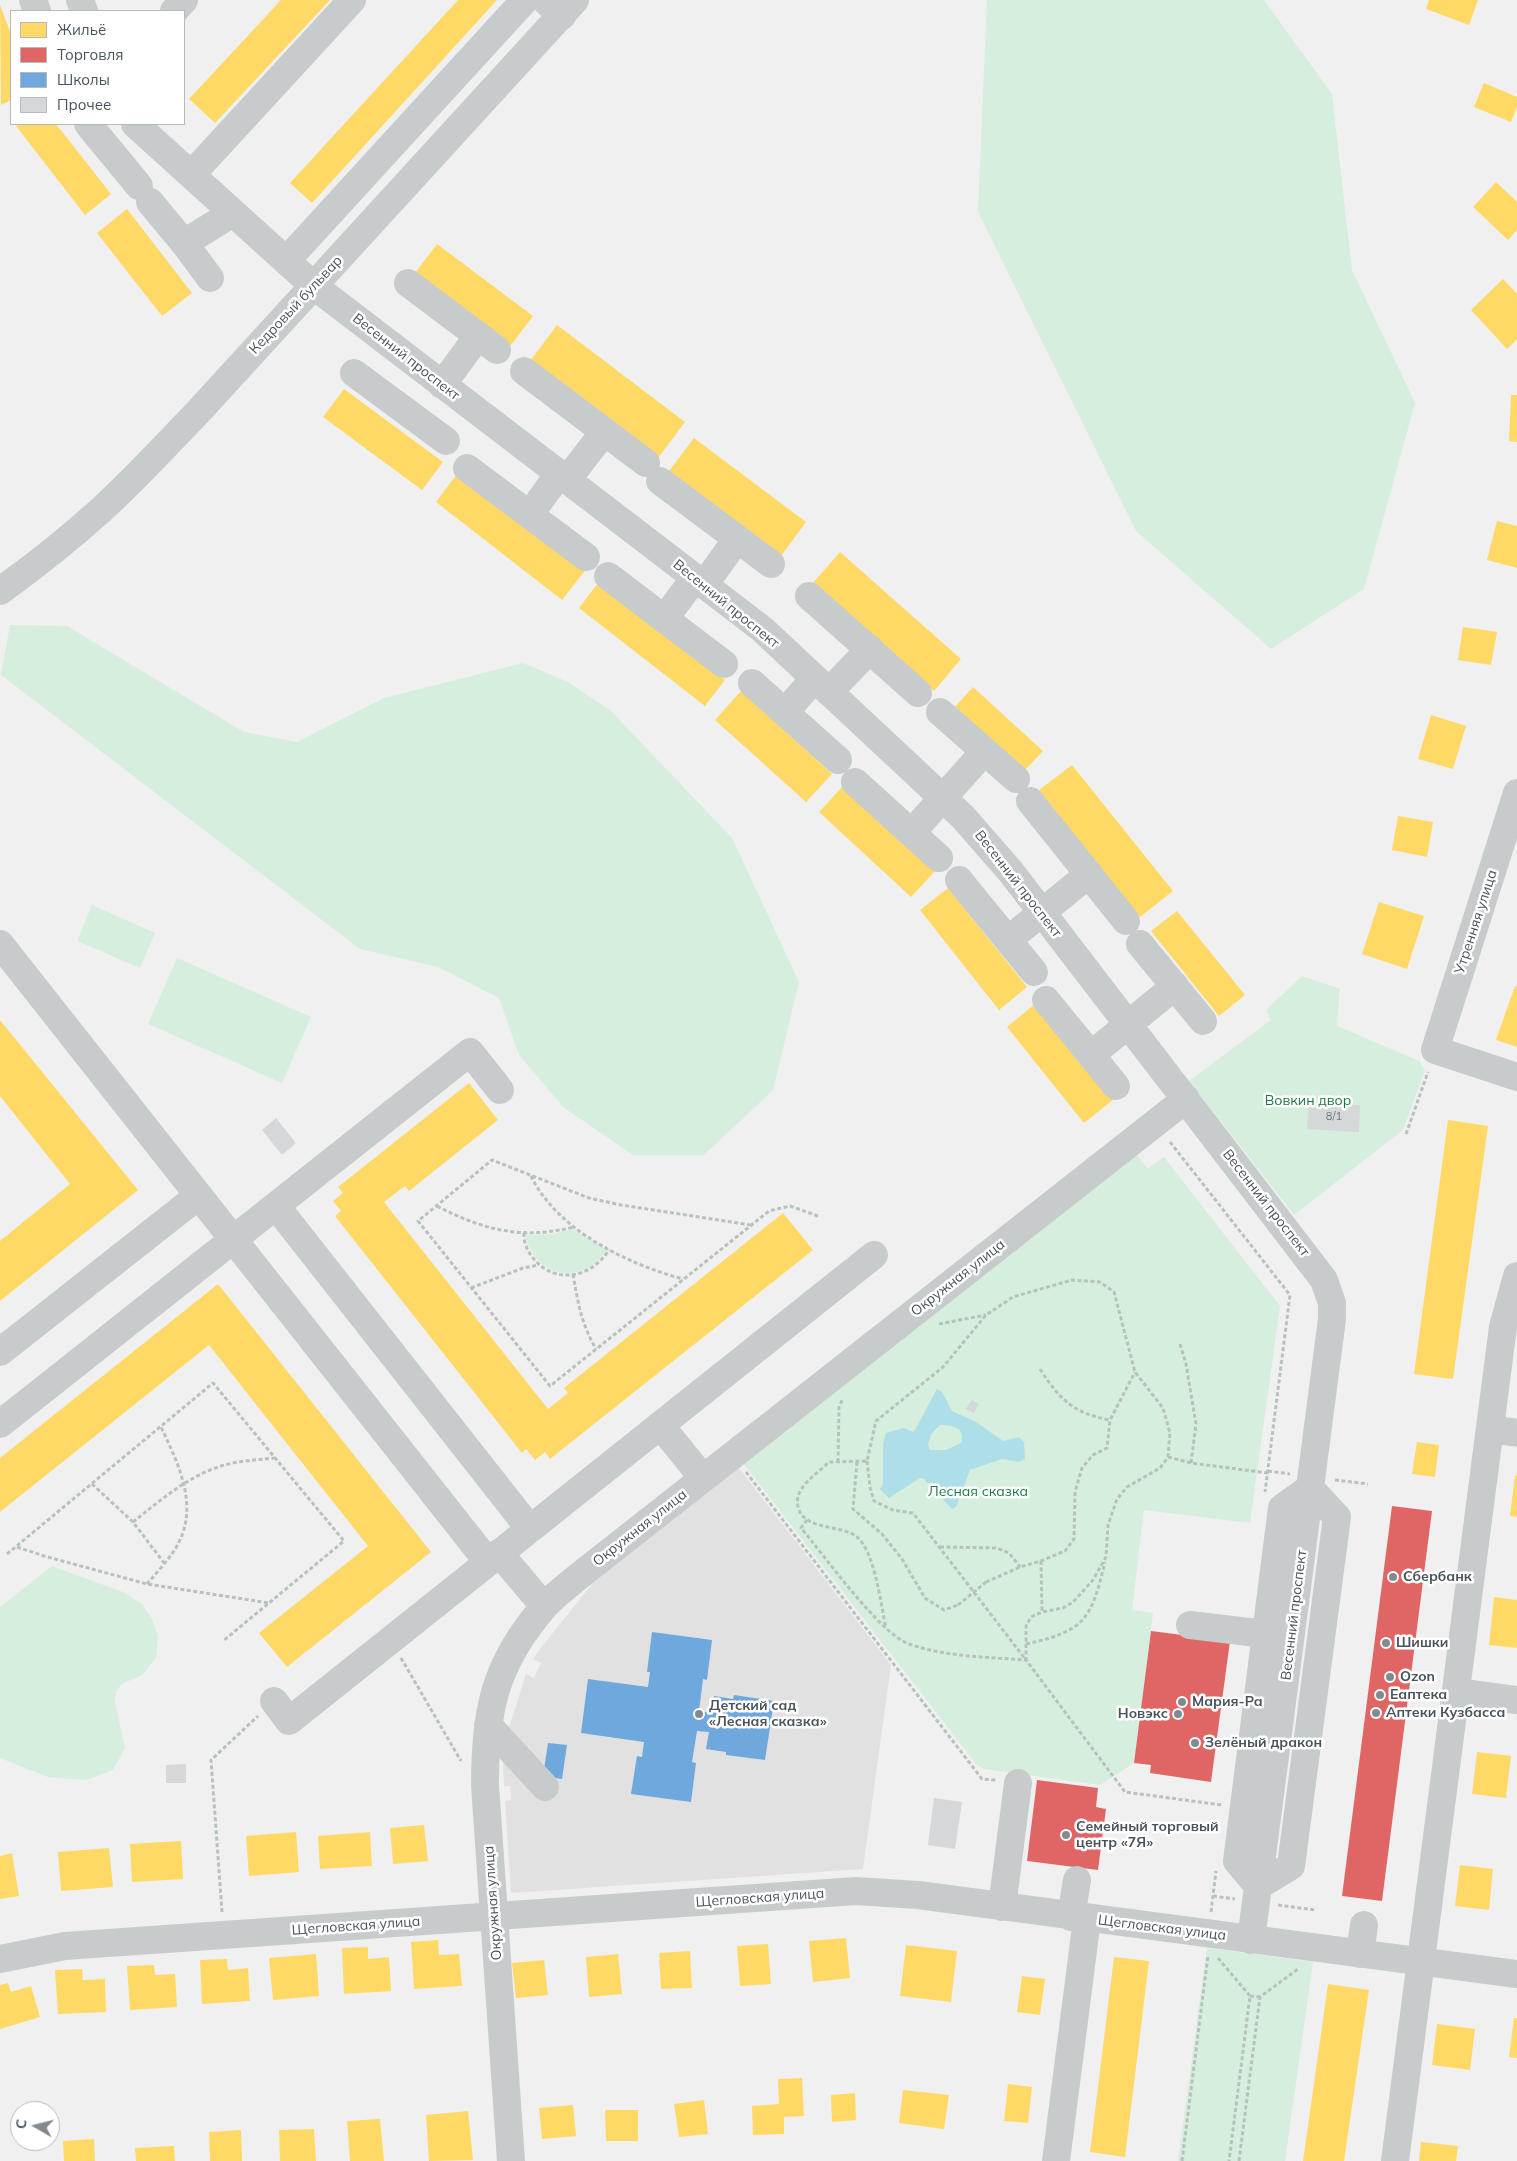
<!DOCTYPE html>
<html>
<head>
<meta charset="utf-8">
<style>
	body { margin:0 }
	#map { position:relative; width:1517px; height:2161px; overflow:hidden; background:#f0f0f0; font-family:Mulish,sans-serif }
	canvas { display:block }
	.legend { position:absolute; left:10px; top:10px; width:175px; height:115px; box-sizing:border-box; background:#fff; border:1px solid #b6babd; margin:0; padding:6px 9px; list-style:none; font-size:15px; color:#49535b }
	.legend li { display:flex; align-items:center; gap:10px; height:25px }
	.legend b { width:25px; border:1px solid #b6babd }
	.north { position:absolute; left:10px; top:2101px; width:50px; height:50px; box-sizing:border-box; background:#fff; border:1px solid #b6babd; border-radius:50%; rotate:278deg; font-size:14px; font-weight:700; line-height:20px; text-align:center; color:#49535b }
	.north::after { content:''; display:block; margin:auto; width:18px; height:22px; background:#838a8f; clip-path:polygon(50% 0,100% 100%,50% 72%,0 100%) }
</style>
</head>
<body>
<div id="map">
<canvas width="1517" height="2161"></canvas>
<ul class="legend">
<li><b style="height:14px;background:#ffd966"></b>Жильё</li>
<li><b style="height:14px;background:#e06666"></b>Торговля</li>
<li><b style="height:14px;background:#6fa8dc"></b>Школы</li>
<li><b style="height:14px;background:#d6d7d8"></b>Прочее</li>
</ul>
<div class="north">С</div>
</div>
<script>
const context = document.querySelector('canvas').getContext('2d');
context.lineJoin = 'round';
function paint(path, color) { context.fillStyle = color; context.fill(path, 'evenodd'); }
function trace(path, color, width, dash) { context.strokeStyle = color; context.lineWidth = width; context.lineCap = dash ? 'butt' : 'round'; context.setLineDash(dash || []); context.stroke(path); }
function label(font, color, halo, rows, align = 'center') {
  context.font = font + ' Mulish,sans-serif'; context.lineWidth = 5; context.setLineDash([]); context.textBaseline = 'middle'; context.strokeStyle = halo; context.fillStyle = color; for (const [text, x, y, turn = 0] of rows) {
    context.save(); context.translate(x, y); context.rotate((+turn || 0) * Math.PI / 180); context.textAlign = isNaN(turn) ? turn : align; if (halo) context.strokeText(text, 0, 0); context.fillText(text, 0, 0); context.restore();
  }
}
paint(new Path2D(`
	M739 1468 891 1665 863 1869 511 1893 505 1801 511 1800 510 1786H504L502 1750 526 1674 534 1678 541 1663 533 1659 543 1645 593 1583Z`), '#e2e1e1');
paint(new Path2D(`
	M987 0H1264L1332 94 1352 270 1415 403 1364 589 1271 649 1136 531 978 212Z
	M10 625 67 626 244 732 297 742 384 698 523 663 568 682 611 711 732 838 799 982 773 1090 704 1155H633L563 1107 519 1055 499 998 438 967 360 949 1 675Z
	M92 905 155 933 140 968 77 941Z
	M177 958 311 1017 282 1083 148 1024Z
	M1302 976 1340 989 1337 1026 1419 1061 1425 1070 1403 1130 1294 1215 1189 1081 1271 1020 1266 1010Z
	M1137 1155 1148 1169 1164 1157 1280 1306 1250 1523 1144 1510 1132 1610 1153 1613 1134 1763 1100 1785 984 1769 976 1764 743 1463Z
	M573 1229 607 1250C581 1287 536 1278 525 1235L553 1234Z
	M52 1566 123 1592 142 1604 152 1619 158 1636 156 1658 142 1675 122 1684 116 1691 115 1702 125 1748 113 1770 87 1780 48 1777 0 1758V1607Z
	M1207 1948 1313 1962 1285 2161H1178Z`), '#d6eede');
paint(new Path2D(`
	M937 1389 942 1392 952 1411 976 1422 1003 1441 1019 1437 1024 1442 1025 1459 1019 1462 1002 1459 970 1470 956 1507 952 1509 924 1479 920 1478 889 1498 880 1489 883 1484V1444L886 1433 904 1428 913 1432 915 1430ZM940 1425C953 1425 966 1428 961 1443L946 1450H930L928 1445 931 1434Z`), '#aedfe8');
paint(new Path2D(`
	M281 0H330L215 123 189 99Z
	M458 0H497L312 203 290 183Z
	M1429 0H1478L1469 25 1426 9Z
	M0 5 11 34V100L1 105Z
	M1484 83 1517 97V107L1511 122 1474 107Z
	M20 124H56L111 194 85 215 16 126Z
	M1496 182 1517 202V230L1508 240 1473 207Z
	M127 209 192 293 162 316 97 233Z
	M437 244 533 316 511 345 415 273Z
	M1503 279 1517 294V339L1507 349 1471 310Z
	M557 325 685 422 658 458 530 361Z
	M344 389 443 462 422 490 323 417Z
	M1511 395H1517V442L1509 441Z
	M694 438 806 522 781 556 669 471Z
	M460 470 587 568 562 600 436 502Z
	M1497 521 1517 526V568L1487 560Z
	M840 552 961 659 934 691 812 584Z
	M598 583 725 680 705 706 579 608Z
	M1463 627 1497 632 1491 665 1458 660Z
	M973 687 1043 751 1024 771 954 708Z
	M741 691 832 774 806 802 715 720Z
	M1431 715 1466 726 1453 769 1418 759Z
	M1072 765 1173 891 1140 917 1039 790Z
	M843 786 935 871 911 897 819 812Z
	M1398 816 1433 822 1427 857 1392 850Z
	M948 888 1027 987 999 1010 920 910Z
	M1379 902 1424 916 1407 969 1362 954Z
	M1177 911 1245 995 1219 1016 1151 931Z
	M1515 986 1517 987V1047L1496 1040Z
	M1035 1004 1113 1100 1084 1123 1007 1027Z
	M0 1020 138 1190 0 1301V1241L70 1184 0 1096Z
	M469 1083 498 1120 409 1191 405 1186 384 1202 548 1409 568 1393 564 1388 783 1213 813 1250 550 1459 545 1452 535 1460 526 1449 522 1453 335 1216 341 1211 333 1201 343 1193 338 1187Z
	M1448 1120 1488 1126 1453 1379 1414 1374Z
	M218 1284 431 1552 287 1667 259 1633 368 1546 209 1345 0 1512V1458Z
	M1417 1442 1439 1445 1435 1477 1412 1474Z
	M1515 1475 1517 1476V1517L1510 1516Z
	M1494 1597 1517 1600V1648L1489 1645Z
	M1477 1752 1511 1756 1506 1798 1472 1794Z
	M424 1825 428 1861 393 1864 390 1828Z
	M296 1832 299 1872 249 1876 246 1836Z
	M370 1832 372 1866 320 1869 318 1836Z
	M181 1841 183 1879 132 1882 130 1844Z
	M109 1848 113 1887 61 1891 58 1852Z
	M12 1853 19 1896 0 1899V1856Z
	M1460 1865 1493 1869 1489 1910 1455 1906Z
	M846 1938 850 1978 813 1982 809 1941Z
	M438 1940 439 1955 459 1954 462 1986 414 1989 411 1942Z
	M768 1944 771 1984 740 1986 737 1946Z
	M906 1945 957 1951 951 2002 900 1996Z
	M368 1947V1959L389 1957 391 1991 344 1994 342 1948Z
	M690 1951 692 1988 661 1989 659 1953Z
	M316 1954 319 1996 273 2000 269 1958Z
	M618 1954 622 1994 589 1997 586 1957Z
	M1114 1957 1149 1961 1125 2157 1090 2152Z
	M227 1959 228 1970 248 1968 250 2001 202 2004 200 1960Z
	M544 1960 548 1995 516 1998 512 1963Z
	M154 1965 155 1975 175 1974 177 2007 130 2010 127 1966Z
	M82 1969 83 1980 105 1979 106 2012 58 2014 55 1970Z
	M1022 1976 1045 1979 1040 2015 1017 2012Z
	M8 1983 11 1992 31 1986 40 2017 0 2029V1985Z
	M1328 1984 1369 1990 1344 2161H1303Z
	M1514 2018H1517V2058L1509 2057Z
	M1437 2024 1475 2029 1470 2070 1432 2065Z
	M802 2078 804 2116 784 2117V2134L753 2135 752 2106 779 2104 778 2079Z
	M1008 2084 1032 2087 1028 2123 1004 2121Z
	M903 2090 949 2095 944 2129 899 2123Z
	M855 2093 856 2120 832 2122 831 2095Z
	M704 2100 708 2134 679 2137 674 2104Z
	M573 2105 576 2136 542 2139 539 2108Z
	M605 2110H638V2141H606Z
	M468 2111 473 2160 429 2161 426 2115Z
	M380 2119 384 2161H350L347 2121Z
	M314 2129 316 2161H280L279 2130Z
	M241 2130 242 2161H210L209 2132Z
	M94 2139 95 2161H64L63 2141Z
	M1421 2142 1458 2146 1456 2161H1419Z
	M174 2146 175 2161H136L135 2148Z`), '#ffd966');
paint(new Path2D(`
	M1392 1506 1432 1511 1382 1901 1342 1896Z
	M1151 1631 1230 1641 1211 1782 1150 1773 1151 1765 1134 1763Z
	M1037 1780 1098 1788 1096 1807 1106 1809 1098 1870 1027 1861Z`), '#e06666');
paint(new Path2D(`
	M652 1632 712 1640 707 1680 703 1679 699 1711 711 1713 714 1696 733 1699 734 1695 774 1701 765 1760 726 1755V1752L706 1749 709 1732 697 1731 692 1762 696 1763 691 1802 631 1794 637 1756 642 1757 644 1742 581 1733 588 1679 648 1687 650 1672H647Z
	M548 1743 567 1745 562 1779 543 1776Z`), '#6fa8dc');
paint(new Path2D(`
	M1309 1102 1360 1105 1359 1132 1307 1129Z
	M276 1118 296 1143 282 1155 262 1130Z
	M972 1400 979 1404 974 1413 966 1409Z
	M186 1764V1783H166V1765Z
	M934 1798 962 1802 955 1849 928 1845Z`), '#d6d7d8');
trace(new Path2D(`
	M1406 1134 1428 1072
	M1170 1142 1290 1295 1265 1492
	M531 1176C557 1230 627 1264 683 1279
	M437 1206C483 1230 522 1240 574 1227
	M751 1225 621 1205 589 1198 492 1160 418 1221 550 1386 769 1211 790 1206 818 1216
	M524 1233C523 1242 528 1252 533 1258 556 1286 592 1277 609 1250
	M573 1274C578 1303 581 1323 596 1349
	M471 1288 523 1268 539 1265
	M939 1324 986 1315
	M1180 1344 1186 1364 1196 1424 1191 1463
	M1040 1369C1060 1400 1073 1413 1110 1420
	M1168 1457 1191 1463 1268 1473
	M867 1461 870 1487 874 1501 893 1510 913 1513 1026 1660V1626L1031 1617 1042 1612 1063 1608 1073 1602 1093 1580 1106 1557 1108 1525 1117 1499 1127 1487 1160 1468 1168 1457 1170 1433 1163 1408 1135 1372 1114 1292 1100 1282 1072 1280 1013 1297 986 1315 943 1367 876 1421 867 1461 829 1462C817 1474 793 1488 798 1507 804 1531 841 1524 857 1537 875 1552 881 1606 886 1628
	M838 1462 839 1406 843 1399
	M857 1462 853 1509 882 1534 902 1559 925 1598 944 1610 958 1605
	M1268 1471 1290 1474
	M746 1472 982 1779 996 1780
	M1335 1480 1368 1484
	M92 1484 133 1522 164 1563
	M807 1520 801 1528C824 1555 880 1634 909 1644 946 1657 987 1657 1026 1660L1125 1792 1222 1805
	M133 1522C157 1503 181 1482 210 1470 231 1461 254 1460 276 1458
	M17 1547 44 1556 147 1584 269 1603
	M940 1547 997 1548 1009 1553 1020 1567
	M7 1554 213 1383 344 1541 223 1641
	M1041 1561 1042 1612
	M986 1582 1020 1567 1041 1561 1065 1551 1074 1539 1075 1492 1082 1468 1093 1455 1107 1448 1110 1420 1135 1372
	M147 1584C157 1572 170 1559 178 1544 199 1505 178 1463 161 1427
	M1026 1644C1085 1631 1091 1620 1105 1562
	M401 1658 461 1761
	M1213 1896 1235 1899
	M1278 1905 1315 1910
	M222 1912 211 1760 258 1716
	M1211 1912 1216 1871
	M1218 1958 1250 1996 1229 2161
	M1250 1996 1260 1997
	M1182 2161 1208 1955
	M1239 2161 1260 1997 1298 1969`), '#b7c2be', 3, [4, 2.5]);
trace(new Path2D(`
	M33 0 37 11
	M80 0 84 11
	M545 0 562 16
	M174 11 184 0
	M88 124 139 186
	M135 124 314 286 762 629 963 817 1011 872 1324 1280 1332 1303V1319L1251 1940
	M191 175 352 0
	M150 202 184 243 210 278
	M184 243 233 213
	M286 261 523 2
	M408 283 497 350
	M524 371 646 463
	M354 373 446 441
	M442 385 478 336
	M467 468 586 557
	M567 480 604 432
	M660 481 771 564
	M530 514 559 474
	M608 576 724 664
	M704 585 737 539
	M0 591C35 566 69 539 101 510 135 479 166 445 198 412L575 0
	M809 596 918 693
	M664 619 695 578
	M752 683 838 760
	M829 692 870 649
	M785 712 814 679
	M940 712 1016 779
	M855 782 939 858
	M1517 793 1435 1050 1517 1077
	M1030 801 1126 921
	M912 832 984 752
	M959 880 1034 972
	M1008 940 1089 874
	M0 944 488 1562
	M1140 944 1203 1021
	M1046 1000 1116 1086
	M1091 1055 1175 986
	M276 1206 530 1529 874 1255
	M0 1352 198 1196
	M0 1424 470 1052 500 1090
	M660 1425 703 1478
	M1490 1429 1517 1433
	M1310 1488 1337 1517 1291 1866 1258 1886 1237 1861 1282 1508Z
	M499 1553 544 1606
	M1190 1625 1283 1636
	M1456 1692 1517 1700
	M274 1701 289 1721 530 1529
	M488 1725 545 1787
	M1002 1907 1018 1783
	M1071 1917 1077 1880
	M1360 1954 1364 1925
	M0 1959 65 1946 856 1891 918 1895 1517 1974
	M511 2161 485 1785C485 1712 494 1665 543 1608 552 1597 564 1589 574 1580L1186 1099
	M1056 2161 1087 1919
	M1395 2161 1503 1327 1517 1276`), '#c8cbcc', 28);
trace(new Path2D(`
	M958 1605 986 1582`), '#b7c2be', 3, [4, 2.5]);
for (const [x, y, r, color] of [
	[1393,1577,5,"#838a8f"],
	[1386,1643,5,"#838a8f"],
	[1390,1677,5,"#838a8f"],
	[1380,1695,5,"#838a8f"],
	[1182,1702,5,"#838a8f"],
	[1376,1713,5,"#838a8f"],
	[699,1714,5,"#838a8f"],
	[1178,1714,5,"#838a8f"],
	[1195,1743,5,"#838a8f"],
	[1066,1835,5,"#838a8f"]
]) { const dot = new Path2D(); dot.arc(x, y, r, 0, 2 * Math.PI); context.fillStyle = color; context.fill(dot); trace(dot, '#fff', 2); }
label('11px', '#6e767c', null, [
	["8/1",1334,1117]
]);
label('14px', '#49535b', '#fff', [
	["Кедровый бульвар",296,305,-47],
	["Весенний проспект",406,357,38],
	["Весенний проспект",726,604,39],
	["Весенний проспект",1018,884,52],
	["Утренняя улица",1476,922,-72],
	["Весенний проспект",1266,1203,52],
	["Окружная улица",958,1278,-38],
	["Окружная улица",640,1528,-38],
	["Весенний проспект",1294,1615,-83],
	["Щегловская улица",760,1898,-4],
	["Окружная улица",493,1903,-94],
	["Щегловская улица",356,1926,-4],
	["Щегловская улица",1162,1928,7]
]);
label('14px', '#1e7746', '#fff', [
	["Вовкин двор",1308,1101],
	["Лесная сказка",978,1492]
]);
label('bold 14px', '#49535b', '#fff', [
	["Сбербанк",1403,1577],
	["Шишки",1396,1643],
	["Ozon",1400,1677],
	["Еаптека",1390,1695],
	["Мария-Ра",1192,1702],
	["Детский сад",709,1706],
	["«Лесная сказка»",709,1722],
	["Аптеки Кузбасса",1386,1713],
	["Новэкс",1168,1714,"right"],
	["Зелёный дракон",1205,1743],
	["Семейный торговый",1076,1827],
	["центр «7Я»",1076,1843]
], 'left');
</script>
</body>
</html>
